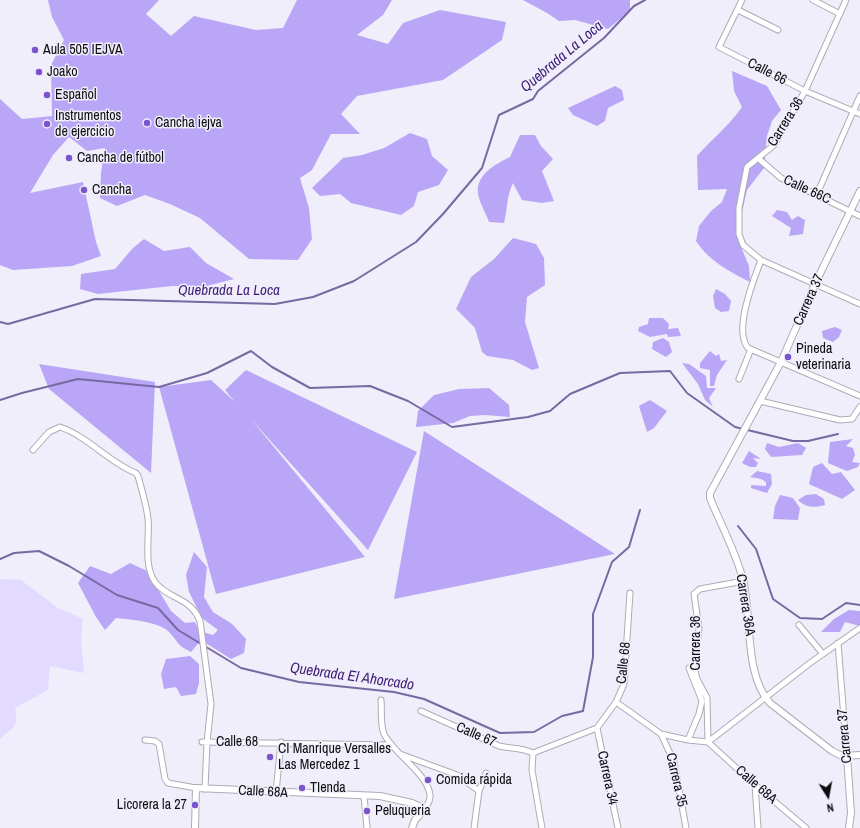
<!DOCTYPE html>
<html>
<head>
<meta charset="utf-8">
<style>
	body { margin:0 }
	#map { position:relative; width:860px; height:828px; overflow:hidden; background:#f0eefa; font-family:"Archivo Narrow",sans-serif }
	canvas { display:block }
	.north { position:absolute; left:808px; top:776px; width:40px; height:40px; -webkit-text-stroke:3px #f0eefa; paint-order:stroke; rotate:169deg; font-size:11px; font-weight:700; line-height:16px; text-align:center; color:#0d0c10 }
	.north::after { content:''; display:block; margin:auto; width:14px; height:18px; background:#0d0c10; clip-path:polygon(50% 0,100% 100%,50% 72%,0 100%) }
</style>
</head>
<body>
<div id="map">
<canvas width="860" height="828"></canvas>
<div class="north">N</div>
</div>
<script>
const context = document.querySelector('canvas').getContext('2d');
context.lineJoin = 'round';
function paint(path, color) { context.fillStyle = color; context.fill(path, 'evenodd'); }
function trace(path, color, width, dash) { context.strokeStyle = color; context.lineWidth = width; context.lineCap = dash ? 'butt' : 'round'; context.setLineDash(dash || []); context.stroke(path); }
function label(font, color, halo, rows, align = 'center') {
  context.font = font + ' "Archivo Narrow",sans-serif'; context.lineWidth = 3; context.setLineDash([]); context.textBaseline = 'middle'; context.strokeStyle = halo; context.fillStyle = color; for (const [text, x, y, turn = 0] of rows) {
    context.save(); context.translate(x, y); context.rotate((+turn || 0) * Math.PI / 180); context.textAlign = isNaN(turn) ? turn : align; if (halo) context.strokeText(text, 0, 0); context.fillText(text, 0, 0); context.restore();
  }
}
paint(new Path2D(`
	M0 579 21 580 58 608 83 619 81 640 84 673 50 666 48 690 15 708C19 727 13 727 0 739Z`), '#e2daff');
paint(new Path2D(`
	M48 0H159L146 14 171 36 194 16 256 30 283 28 297 0H392L383 15 357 35 388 44 403 23 440 10 506 22 502 40 443 80 357 96 341 114 360 134H331L312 170 300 178 309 208 312 239 298 260 249 259 200 218 170 204 145 195 117 206 100 198 101 173 105 148 87 151 69 137 53 155 30 193 83 182 96 242 101 256 72 266 13 270 0 265V99L22 119 52 116 51 65 64 40 52 17Z
	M523 0H630V11L608 29 575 20 559 21 547 13Z
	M732 71 767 86 781 110 772 121 767 136 764 168 747 190 743 208 736 227 741 247 749 266 750 282C729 271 710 262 696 241L699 226 711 211 722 202 727 189 698 190 697 156C712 139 729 126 742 107L734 91Z
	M615 86 622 90 624 100 608 108 605 121 597 126 573 115 568 108Z
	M410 133 427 139 432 156 448 170 439 185 418 192 414 206 401 215 351 203 340 194 320 196 312 188 343 158 362 155 384 148Z
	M520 135H535L541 146 553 159 542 171 554 201 542 203 522 200 513 183C506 198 508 207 504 223L489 222C486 213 479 202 478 193 476 174 496 164 510 157Z
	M777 210 787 212 792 220 798 216 805 220 803 234 789 236 791 228 772 216Z
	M513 238 536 244 544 258 545 285 527 297 525 322 539 368 532 370 513 360 487 356 482 352 475 328 456 309 471 277 494 259Z
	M144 239 164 251 190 247 206 263 234 279 203 287 172 286 98 294 80 289 81 274 115 269 132 249Z
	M716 289 725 294 731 301 729 311 721 312 715 308 713 296Z
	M649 318H663L669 324 668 329 678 328 681 336 668 337 667 334 650 337 638 331 639 327 648 324Z
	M835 327 842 330 839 337 833 342 823 338 822 331Z
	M663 338 669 342 672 352 666 357 652 349 653 342Z
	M710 351 716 356 719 354 721 361 727 360 717 375 714 386H710V370L700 368V363Z
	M682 363 689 364 706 376 707 388H716L709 398 713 407 705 400 698 384Z
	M39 364 155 382 151 473 49 389Z
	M246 370 417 452 368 550 250 418 365 557 216 594 159 387 211 380 235 402 225 390Z
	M489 388 509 405 510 417 485 415 470 416 453 423 416 427 418 411 434 395 459 389Z
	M650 400 667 411 654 428 647 432 639 406Z
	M424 431 615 554 394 599Z
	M853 439 846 446 853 448 855 455 852 462 860 463 858 467 847 471 828 463 830 442Z
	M767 443 779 447 798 443 806 448 802 455 771 457 765 449Z
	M749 451 761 459 753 458 758 463 756 467H750L742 463Z
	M822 463 832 474 841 472 855 490 842 499 809 484 813 467Z
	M757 471 771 474 772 484 767 493 751 488V485L766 486V482L761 479 750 477Z
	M816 494 824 499 825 505C814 508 806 508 798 500L806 495Z
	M780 495 793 498 800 508 798 520 773 519 775 506Z
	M194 552 207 567 204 597 213 612 232 624 246 639 244 653 231 659 201 640 191 652C175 644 179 642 168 631 159 622 128 619 116 618L105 630 96 617 78 583 90 566 111 574 130 563 147 571 171 611 185 623 195 622 199 631 213 635 218 630 202 618 189 592 186 575Z
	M849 610 860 611V626L845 622 840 632H821L834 619Z
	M190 656 199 664V683L196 694 181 696 176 687 164 689 161 674 166 659Z`), '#b9a6f6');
trace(new Path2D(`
	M0 322 8 324 95 299 275 304 313 297 354 281 416 242 443 214 482 168 499 115 533 99 538 91 604 38 634 6 645 0
	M0 400 22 393 78 379 159 387 207 373 251 351 272 367 310 388 370 386 408 401 452 427 528 417 550 411 570 394 620 373 670 371 687 393 735 427 793 441H808L838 434
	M738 526 756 549 773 599 800 618 822 619 846 603 860 605
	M0 559 14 553 39 551 69 566 117 595 158 608 178 630 241 668 299 682 394 692 424 699 500 733 534 732 562 716 583 711 593 657V614L612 562 629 547 640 510`), '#7769a1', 2);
const minor = new Path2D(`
	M742 0 719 47 805 91 860 114
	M813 0 840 14
	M846 0 805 91 774 145 747 167 739 208V234L743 245 761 260 860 304
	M738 10 778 30
	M759 159 781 178 860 216
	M817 194 860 96
	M761 260C754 279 733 330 748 348L860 396
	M739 379 751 349
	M760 401 840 420 852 419 860 407
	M33 450 49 432 60 427C89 437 108 462 136 473L138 476C142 490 146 504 148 518 150 538 143 565 155 582 167 599 191 597 200 621L211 704 207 742 205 789
	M799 625 823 654
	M838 643 847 756
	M381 700C382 711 380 724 384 734 394 754 428 774 430 795 431 800 427 805 425 809
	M616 702 661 734 688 740 708 742
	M421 711 499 746C511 749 520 747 533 753
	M597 728 618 828
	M661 734 674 762 686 828
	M145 740 155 741 159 744 165 779 168 783 196 788
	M688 740 699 714 702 701 689 668
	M202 742 391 745
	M708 742 707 698 697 679 694 666 699 629 694 594 700 589 744 581
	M708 742 810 663 860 628
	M708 742 755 785 806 828
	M533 753 597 728 616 702 624 684 630 593
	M533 753 532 770 542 828
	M400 754 457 775 479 791
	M755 785 758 828
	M276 792 281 742
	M364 796 367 828
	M474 828 479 791 486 773`);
const tertiary = new Path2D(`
	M860 191 815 284 781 362 710 493V498C721 525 736 552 743 580 752 616 744 675 770 703L832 751 842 756 860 755
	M847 756 851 813 849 828
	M195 828 196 788 380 796 412 803 425 809 415 820 412 828`);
trace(minor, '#adabb6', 7);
trace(tertiary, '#adabb6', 8);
trace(minor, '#fff', 5);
trace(tertiary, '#fff', 6);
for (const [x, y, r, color] of [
	[35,50,4,"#7c54ce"],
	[39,72,4,"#7c54ce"],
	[47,95,4,"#7c54ce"],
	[147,123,4,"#7c54ce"],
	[47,124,4,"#7c54ce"],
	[69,158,4,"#7c54ce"],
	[84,190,4,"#7c54ce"],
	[788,357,4,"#7c54ce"],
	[270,757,4,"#7c54ce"],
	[428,780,4,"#7c54ce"],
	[302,788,4,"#7c54ce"],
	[195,805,4,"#7c54ce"],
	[367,811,4,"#7c54ce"]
]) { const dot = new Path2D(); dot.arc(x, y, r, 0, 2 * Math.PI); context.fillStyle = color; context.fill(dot); trace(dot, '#f0eefa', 1.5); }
label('14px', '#0d0c10', '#f0eefa', [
	["Aula 505 IEJVA",43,50],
	["Joako",47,72],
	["Español",55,95],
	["Instrumentos",55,116],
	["de ejercicio",55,132],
	["Cancha iejva",155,123],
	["Cancha de fútbol",77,158],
	["Cancha",92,190],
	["Pineda",796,349],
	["veterinaria",796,365],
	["CI Manrique Versalles",278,749],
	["Las Mercedez 1",278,765],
	["Comida rápida",436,780],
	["TIenda",310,788],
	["Licorera la 27",187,805,"right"],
	["Peluqueria",375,811]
], 'left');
label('14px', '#0d0c10', '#f0eefa', [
	["Calle 66",767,72,27],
	["Carrera 36",786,122,-58],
	["Calle 66C",807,190,25],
	["Carrera 37",809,300,-66],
	["Carrera 36A",745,605,81],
	["Carrera 36",696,643,-90],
	["Calle 68",624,663,-84],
	["Calle 67",476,735,23],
	["Carrera 37",845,736,-95],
	["Calle 68",237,742],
	["Carrera 34",607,778,78],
	["Carrera 35",676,780,77],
	["Calle 68A",756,785,41],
	["Calle 68A",263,792,3]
]);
label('italic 15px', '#3f1c77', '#f0eefa', [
	["Quebrada La Loca",562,57,-40],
	["Quebrada La Loca",229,291],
	["Quebrada El Ahorcado",352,677,8]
]);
</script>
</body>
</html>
